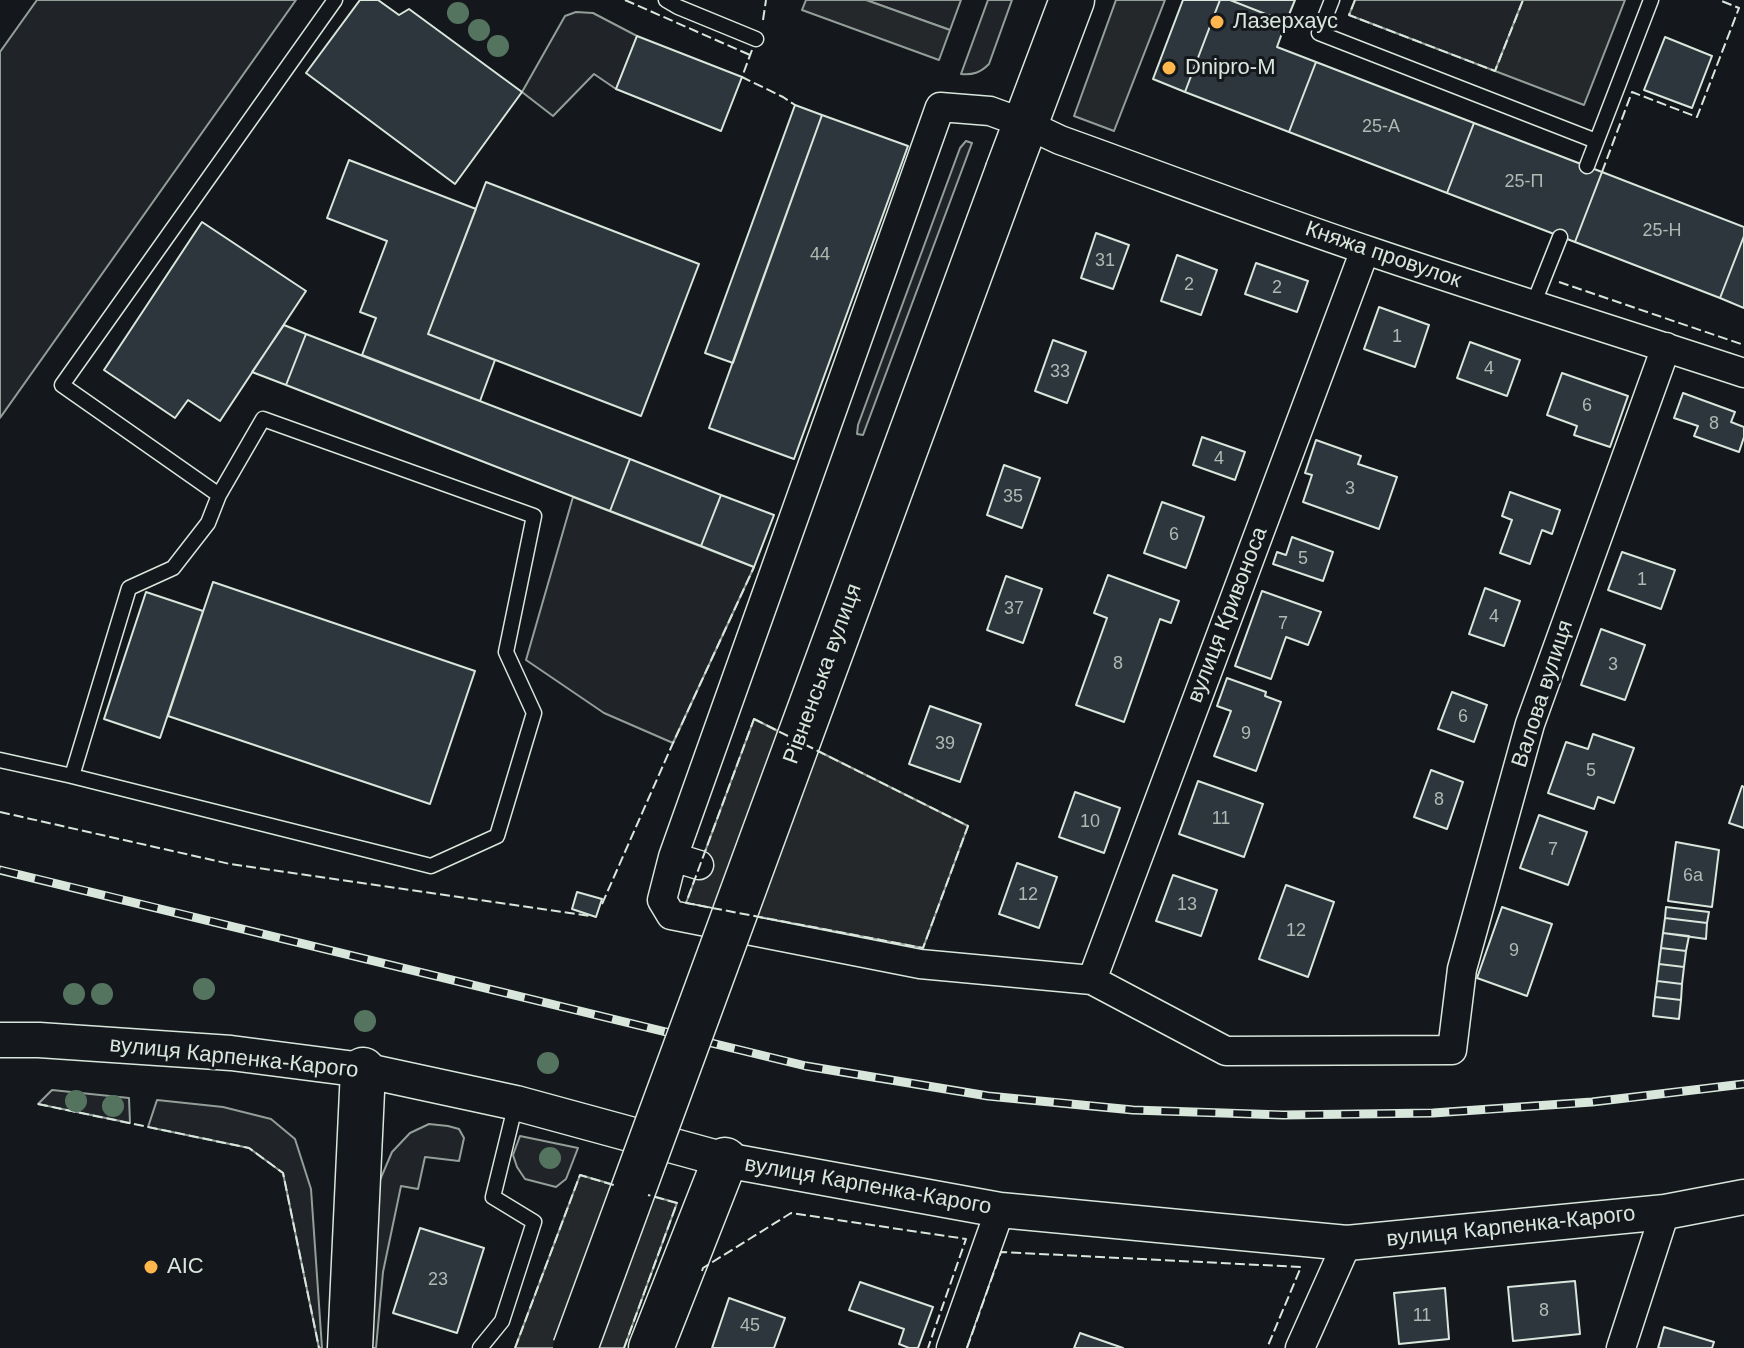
<!DOCTYPE html>
<html>
<head>
<meta charset="utf-8">
<style>
	body { margin:0 }
	canvas { display:block; background:#14181c }
</style>
</head>
<body>
<canvas width="1744" height="1348"></canvas>
<script>
const context = document.querySelector('canvas').getContext('2d');
context.lineJoin = 'round';
function paint(path, color) { context.fillStyle = color; context.fill(path, 'evenodd'); }
function trace(path, color, width, dash) { context.strokeStyle = color; context.lineWidth = width; context.lineCap = dash ? 'butt' : 'round'; context.setLineDash(dash || []); context.stroke(path); }
function label(font, color, halo, rows, align = 'center') {
  context.font = font + ' Helvetica,sans-serif'; context.lineWidth = 6; context.setLineDash([]); context.textBaseline = 'middle'; context.strokeStyle = halo; context.fillStyle = color; for (const [text, x, y, turn = 0] of rows) {
    context.save(); context.translate(x, y); context.rotate((+turn || 0) * Math.PI / 180); context.textAlign = isNaN(turn) ? turn : align; if (halo) context.strokeText(text, 0, 0); context.fillText(text, 0, 0); context.restore();
  }
}
const green = new Path2D(`
	M37 0H296L0 418V52Z
	M866 0H961L950 30Z
	M988 0H1012L989 64C980 73 973 75 961 74Z
	M1355 0H1523L1495 71 1349 15Z
	M576 12 593 13 637 36 616 89 594 74 553 116 522 92 565 16Z
	M966 141 972 143 863 435 857 434 858 425 960 148Z
	M573 497 754 567 673 743 604 713 526 660Z
	M52 1090 129 1098 130 1123 38 1104Z
	M157 1100 223 1107 271 1119 295 1139 311 1189 322 1348H319L283 1173 249 1148 148 1127Z
	M429 1124 448 1126 459 1129 464 1138 459 1161 425 1157 418 1189 401 1186 383 1272 376 1348H369L380 1180 392 1152 410 1133Z
	M520 1136 578 1148 566 1179 556 1187 525 1179 517 1167 513 1155Z`);
paint(green, '#202428');
trace(green, '#939e99', 2);
const parking = new Path2D(`
	M806 0H866L950 30 939 60 802 10Z
	M1116 0H1165L1114 131 1074 116Z
	M1523 0H1625L1584 105 1495 71Z
	M754 719 968 826 923 948 686 903Z
	M580 1175 677 1203 624 1348H515Z`);
paint(parking, '#24282b');
trace(parking, '#939e99', 2);
const building = new Path2D(`
	M360 0H378L399 15 409 9 522 92 455 184 306 73Z
	M1183 0H1220L1185 92 1153 79Z
	M1220 0H1230L1286 22 1277 47 1316 62 1289 132 1185 92Z
	M1230 0H1295L1286 22Z
	M637 36 742 77 721 131 616 89Z
	M1665 37 1712 56 1692 108 1644 90Z
	M1316 62 1474 123 1447 193 1289 132Z
	M795 105 822 115 733 363 705 353Z
	M822 115 908 146 794 459 709 428Z
	M1474 123 1602 172 1575 242 1447 193Z
	M349 160 476 209 428 334 495 360 480 401 362 355 376 318 360 312 387 241 327 218Z
	M1602 172 1744 227V236L1720 298 1575 242Z
	M486 182 699 264 641 416 428 334Z
	M202 222 306 291 220 421 188 400 175 418 104 370Z
	M1096 233 1129 245 1113 289 1081 278Z
	M1744 236V308L1720 298Z
	M1177 255 1217 270 1201 315 1161 301Z
	M1256 263 1308 281 1297 312 1245 294Z
	M1379 307 1429 325 1415 367 1364 349Z
	M284 325 306 334 286 385 252 372Z
	M306 334 630 459 610 511 286 385Z
	M1053 340 1086 352 1067 403 1035 391Z
	M1470 342 1520 360 1507 396 1457 378Z
	M1562 373 1628 396 1610 447 1574 435 1577 426 1547 415Z
	M1683 393 1735 412 1731 422 1744 427V437L1739 452 1694 436 1698 426 1674 418Z
	M1202 437 1245 452 1235 480 1193 465Z
	M1316 440 1361 456 1358 464 1397 477 1379 529 1303 502 1312 475 1305 473Z
	M630 459 721 495 701 546 610 511Z
	M1004 465 1040 478 1022 528 987 515Z
	M1510 492 1560 510 1552 534 1542 530 1530 564 1500 553 1512 520 1502 516Z
	M721 495 774 515 754 567 701 546Z
	M1162 502 1204 517 1186 568 1144 553Z
	M1292 537 1333 552 1323 581 1273 564 1277 552 1286 555Z
	M1622 552 1675 570 1661 609 1608 590Z
	M1108 575 1179 601 1171 623 1160 619 1124 722 1076 705 1107 618 1094 613Z
	M1006 576 1042 589 1023 643 987 630Z
	M213 582 475 671 430 804 168 716Z
	M1485 588 1520 601 1504 646 1469 634Z
	M1262 591 1321 612 1308 645 1286 637 1271 679 1235 666Z
	M146 592 203 611 160 738 104 719Z
	M1601 629 1645 645 1625 700 1581 685Z
	M1227 678 1266 692 1265 696 1281 702 1256 771 1214 756 1231 711 1217 706Z
	M1452 692 1487 705 1474 742 1438 729Z
	M930 706 981 724 960 782 909 764Z
	M1593 734 1634 748 1614 803 1598 797 1594 809 1548 793 1566 742 1588 749Z
	M1431 770 1463 782 1447 829 1414 817Z
	M1198 781 1263 804 1244 857 1179 834Z
	M1742 786 1744 787V828L1729 823Z
	M1075 792 1120 808 1104 853 1059 837Z
	M1539 815 1587 832 1568 885 1520 868Z
	M1676 842 1719 850 1712 907 1668 901Z
	M1017 863 1057 877 1039 928 999 914Z
	M1173 875 1217 890 1201 936 1156 921Z
	M1286 885 1334 902 1308 977 1259 959Z
	M577 892 602 899 596 917 572 909Z
	M1502 907 1552 924 1527 996 1477 978Z
	M1666 907 1709 912 1707 923 1665 918Z
	M1665 918 1707 923 1706 939 1663 933Z
	M1663 933 1689 936 1686 951 1661 948Z
	M1661 948 1686 951 1684 967 1659 964Z
	M1659 964 1684 967 1682 984 1657 981Z
	M1657 981 1682 984 1681 1000 1655 997Z
	M1655 997 1681 1000 1679 1019 1653 1016Z
	M420 1228 484 1248 457 1333 393 1313Z
	M1575 1281 1580 1334 1513 1341 1508 1287Z
	M860 1282 933 1307 918 1348H909L899 1344 904 1329 849 1310Z
	M1445 1288 1449 1339 1399 1344 1394 1293Z
	M729 1298 785 1318 774 1348H712Z
	M1664 1327 1714 1342 1712 1348H1658Z
	M1080 1333 1123 1348H1074Z`);
paint(building, '#2c363c');
trace(building, '#d8e6dc', 2);
const service = new Path2D(`
	M666 0 678 7 756 39
	M1332 0 1319 33 1596 141
	M1587 166 1651 0
	M1533 305 1560 237
	M219 495 62 385 335 0
	M0 760 72 776 431 866 497 836 534 713 506 652 534 516 263 419 219 495 208 523 173 568 129 588 72 776
	M480 1348 502 1321 534 1222 493 1197 516 1103`);
const minor = new Path2D(`
	M1666 347 1530 724 1462 969 1452 1050 1226 1051 1092 980 920 964 671 915 662 900 673 857 940 107 990 111 1026 124 1060 140C1163 177 1265 216 1369 251 1493 293 1619 332 1744 373
	M673 857 699 865
	M1092 980 1365 250
	M951 1348 1000 1210
	M1300 1348 1347 1243
	M1621 1348 1665 1212`);
const tertiary = new Path2D(`
	M0 1040H39L231 1053 363 1070 516 1103 725 1160 1000 1210 1347 1243 1665 1212 1744 1197`);
const primary = new Path2D(`
	M1008 170 1072 0
	M350 1348 363 1070
	M651 1348 725 1160`);
trace(service, '#d8e6dc', 17);
trace(minor, '#d8e6dc', 31);
trace(tertiary, '#d8e6dc', 37);
trace(primary, '#d8e6dc', 47);
trace(service, '#14181c', 14);
trace(minor, '#14181c', 28);
trace(tertiary, '#14181c', 34);
trace(primary, '#14181c', 44);
const rail = new Path2D(`
	M0 870 806 1066 988 1096 1133 1110 1283 1115 1433 1113 1592 1102 1744 1084`);
trace(rail, '#d8e6dc', 9);
trace(rail, '#14181c', 6, [18]);
const primaryBridge = new Path2D(`
	M575 1348 1008 170`);
trace(primaryBridge, '#d8e6dc', 47, []);
trace(primaryBridge, '#14181c', 44);
trace(new Path2D(`
	M625 0 750 55
	M1355 0 1349 15 1495 71 1523 0
	M763 20 766 0
	M752 50 742 77 783 97 795 105
	M1602 172 1632 92 1697 117 1739 8 1719 0
	M1559 282 1744 345
	M754 719 968 826 923 948 686 903Z
	M0 812 230 864 591 916
	M602 904 673 743 754 567
	M38 1104 249 1148 283 1173 319 1348
	M702 1271 703 1268 791 1213 966 1239 928 1348
	M515 1348 580 1175 617 1186
	M624 1348 677 1203 648 1195
	M967 1348 1001 1252 1301 1267 1267 1348`), '#d8e6dc', 2, [10, 4]);
context.fillStyle = '#55745f';
for (const [x, y] of [
	[458,13],
	[479,30],
	[498,46],
	[204,989],
	[74,994],
	[102,994],
	[365,1021],
	[548,1063],
	[76,1101],
	[113,1106],
	[550,1158]
]) { context.beginPath(); context.arc(x, y, 11, 0, 2 * Math.PI); context.fill(); }
for (const [x, y, r, color] of [
	[1217,22,8,"#ffb74d"],
	[1169,68,8,"#ffb74d"],
	[151,1267,8,"#ffb74d"]
]) { const dot = new Path2D(); dot.arc(x, y, r, 0, 2 * Math.PI); context.fillStyle = color; context.fill(dot); trace(dot, '#14181c', 3); }
label('18px', '#adbab4', null, [
	["25-А",1381,127],
	["25-П",1524,182],
	["25-Н",1662,231],
	["44",820,255],
	["31",1105,261],
	["2",1189,285],
	["2",1277,288],
	["1",1397,337],
	["4",1489,369],
	["33",1060,372],
	["6",1587,406],
	["8",1714,424],
	["4",1219,459],
	["3",1350,489],
	["35",1013,497],
	["6",1174,535],
	["5",1303,559],
	["1",1642,580],
	["37",1014,609],
	["4",1494,617],
	["7",1283,624],
	["8",1118,664],
	["3",1613,665],
	["6",1463,717],
	["9",1246,734],
	["39",945,744],
	["5",1591,771],
	["8",1439,800],
	["11",1221,819],
	["10",1090,822],
	["7",1553,850],
	["6а",1693,876],
	["12",1028,895],
	["13",1187,905],
	["12",1296,931],
	["9",1514,951],
	["23",438,1280],
	["8",1544,1311],
	["11",1422,1316],
	["45",750,1326]
]);
label('22px', '#d8e6dc', '#14181c', [
	["Лазерхаус",1233,22],
	["Dnipro-M",1185,68],
	["АІС",167,1267]
], 'left');
label('22px', '#d8e6dc', '#14181c', [
	["Княжа провулок",1383,255,19],
	["вулиця Кривоноса",1228,615,-69],
	["Рівненська вулиця",823,674,-70],
	["Валова вулиця",1543,694,-72],
	["вулиця Карпенка-Карого",234,1058,6],
	["вулиця Карпенка-Карого",868,1186,10],
	["вулиця Карпенка-Карого",1511,1227,-6]
]);
</script>
</body>
</html>
